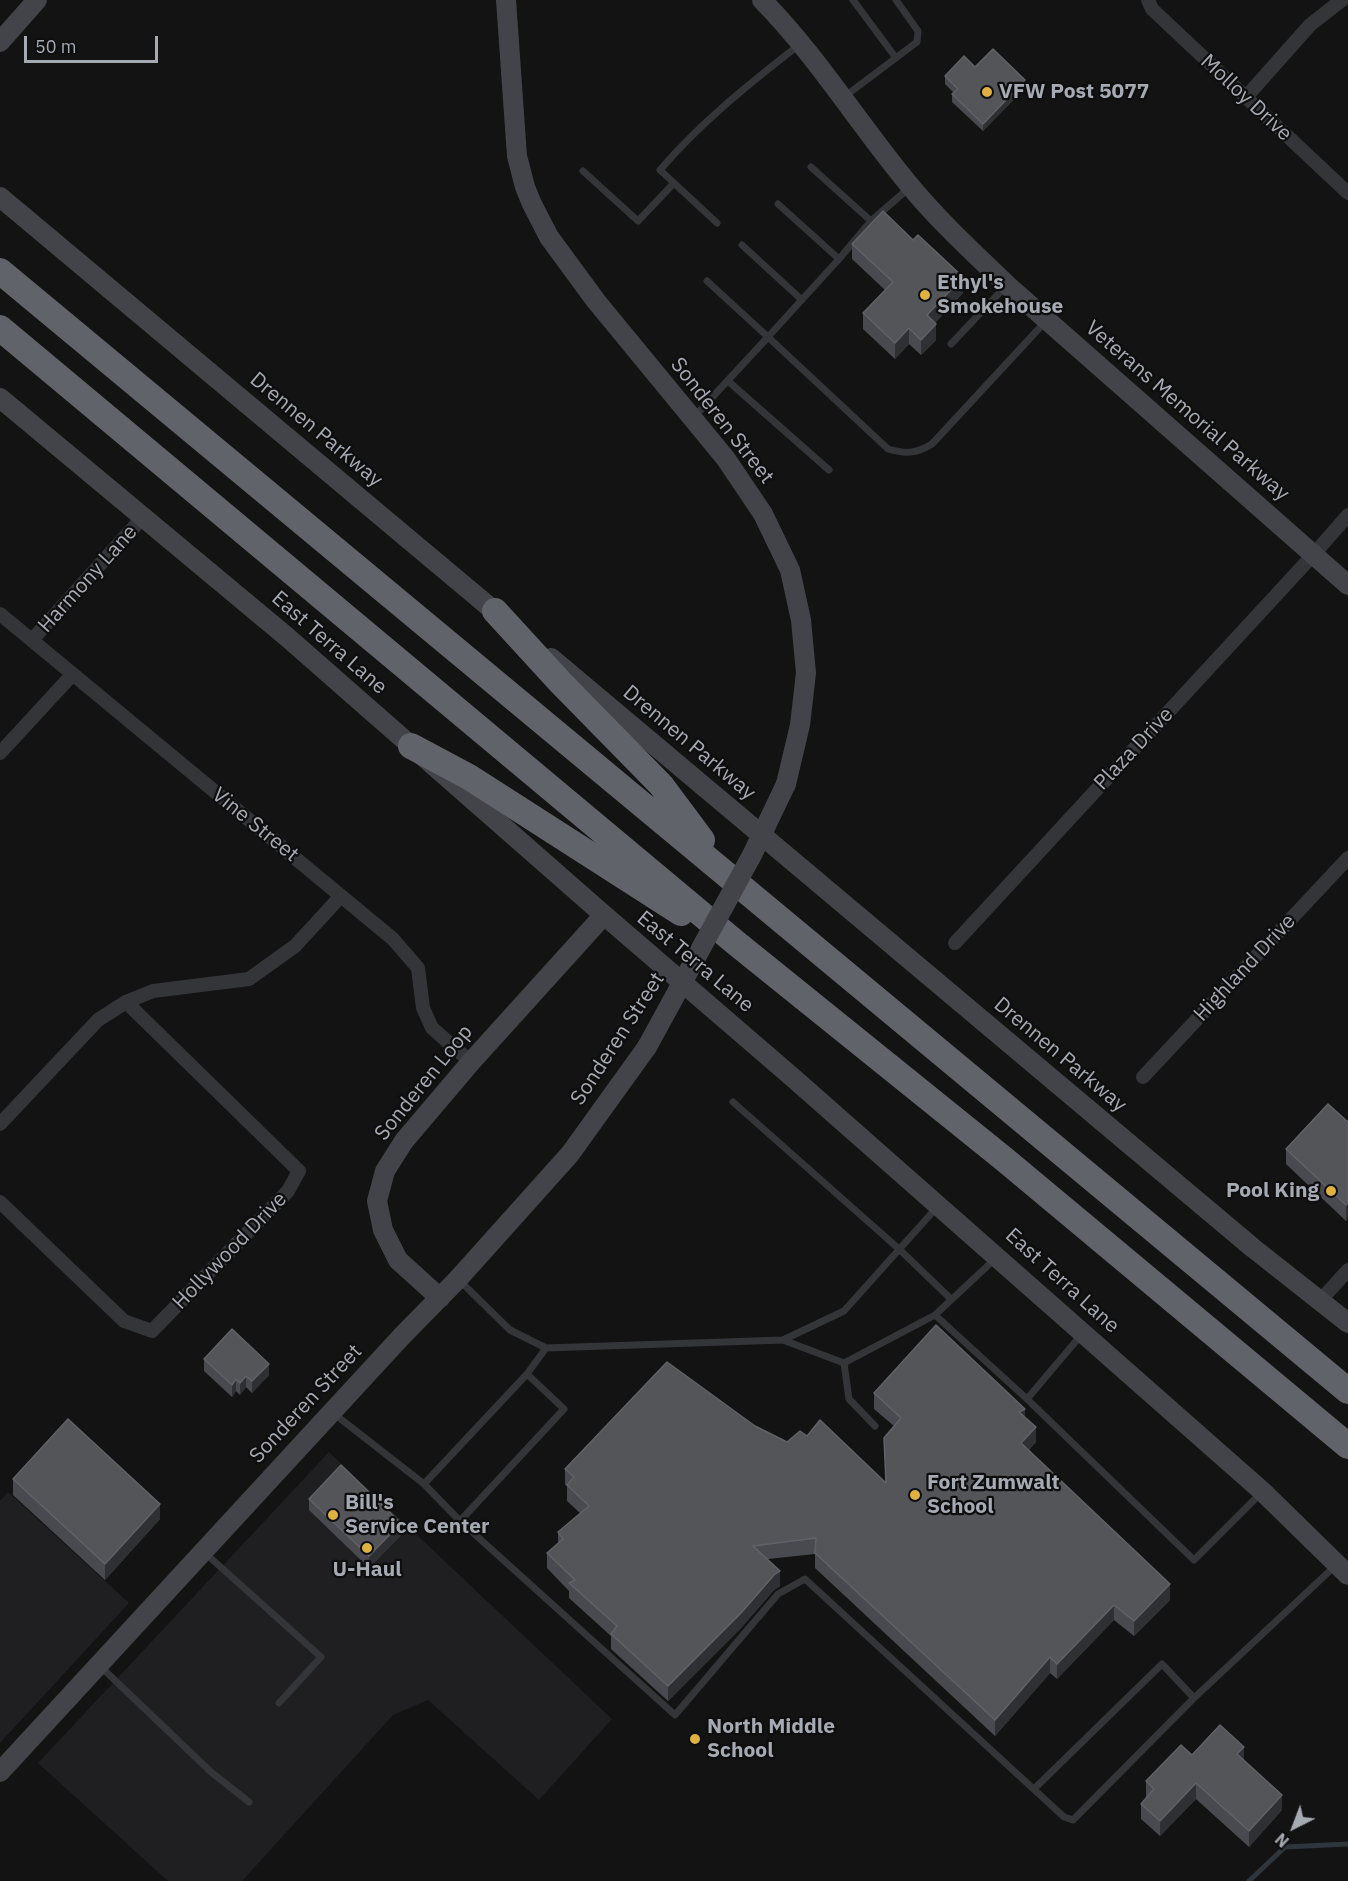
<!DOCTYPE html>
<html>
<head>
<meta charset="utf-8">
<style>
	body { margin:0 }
	#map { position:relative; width:1348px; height:1881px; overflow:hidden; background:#131314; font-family:"IBM Plex Sans",sans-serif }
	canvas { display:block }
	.north { position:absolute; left:1264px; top:1797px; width:60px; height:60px; -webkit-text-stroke:4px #0e0e0f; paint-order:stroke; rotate:222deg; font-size:16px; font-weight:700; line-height:24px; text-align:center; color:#a6aab3 }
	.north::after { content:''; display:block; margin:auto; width:21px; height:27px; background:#a6aab3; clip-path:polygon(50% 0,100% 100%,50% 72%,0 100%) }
	.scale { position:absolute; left:24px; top:36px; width:134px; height:27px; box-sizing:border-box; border:3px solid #a6aab3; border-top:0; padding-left:8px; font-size:18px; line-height:21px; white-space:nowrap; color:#a6aab3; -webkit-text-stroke:4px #0e0e0f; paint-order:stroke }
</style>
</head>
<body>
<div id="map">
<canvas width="1348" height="1881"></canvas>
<div class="north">N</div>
<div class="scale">50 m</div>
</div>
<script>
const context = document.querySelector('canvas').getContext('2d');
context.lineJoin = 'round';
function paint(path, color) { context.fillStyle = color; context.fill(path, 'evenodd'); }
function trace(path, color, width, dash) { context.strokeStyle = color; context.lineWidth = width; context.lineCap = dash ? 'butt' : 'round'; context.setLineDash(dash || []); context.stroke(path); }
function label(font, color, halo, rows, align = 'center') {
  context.font = font + ' "IBM Plex Sans",sans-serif'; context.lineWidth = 4.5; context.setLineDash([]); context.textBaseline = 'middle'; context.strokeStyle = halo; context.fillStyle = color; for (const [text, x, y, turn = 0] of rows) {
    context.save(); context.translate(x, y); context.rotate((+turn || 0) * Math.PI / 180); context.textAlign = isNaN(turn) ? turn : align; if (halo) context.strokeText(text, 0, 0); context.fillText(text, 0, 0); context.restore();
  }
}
paint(new Path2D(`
	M329 1452 612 1719 539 1800 428 1700 393 1715 242 1881H168L38 1763Z
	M8 1492 129 1603 0 1743V1501Z`), '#1f1f21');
trace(new Path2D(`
	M1249 1881 1285 1847 1348 1844`), '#2e353c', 5);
trace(new Path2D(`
	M853 0 896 58
	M844 97 917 42 918 31 896 0
	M811 167 871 221
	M583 171 638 221 674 183
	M909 188 871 221 839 259 768 337 888 449C905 454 916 454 932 444L1045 322
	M778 204 839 259
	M717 223 660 170C700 123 750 83 799 45
	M742 245 802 300
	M951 344 1005 287
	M728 381 829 470
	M694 417 768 337 707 281
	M733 1102 899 1249 951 1299
	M460 1281 510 1330 546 1348 783 1340 844 1311 938 1206
	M935 1315 1027 1399 1194 1560 1262 1492
	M783 1340 844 1363 935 1315 996 1258
	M844 1363 849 1399 875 1426
	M1027 1399 1082 1334
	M333 1413 424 1484 460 1521 675 1715 778 1594 805 1579 1064 1817 1073 1820 1194 1698 1335 1566
	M424 1484 527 1374 546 1348
	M460 1521 564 1409 527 1374
	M205 1553 321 1657 279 1703
	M101 1667 211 1772 249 1802
	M1034 1789 1162 1664 1194 1698`), '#343539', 7);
trace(new Path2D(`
	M1148 0 1152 9 1348 193
	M1246 97 1310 25 1342 0
	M0 614 393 939 418 968 423 1008 432 1028 471 1062
	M32 640 143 517
	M0 753 72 675
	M955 943 1314 554 1348 515
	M126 1002 153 991 249 979 295 946 341 896
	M1143 1077 1348 858
	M0 1124 98 1020 126 1002 299 1171 288 1191 152 1331 124 1321 0 1202
	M1320 1301 1348 1270`), '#343539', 14);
trace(new Path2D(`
	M506 0 517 156 525 187 532 204 549 237 596 301 726 459 763 514 790 570 801 620 806 673 800 725 786 784
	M762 0C818 57 860 126 911 187 940 222 974 253 1007 285L1348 585
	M0 42 37 0
	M0 197 505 620
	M0 398 287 637 604 915 791 1076 1262 1491 1348 1575
	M551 658 1253 1248 1348 1323
	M440 1298 398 1260 383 1230 377 1201 385 1171 404 1141 471 1062 604 915
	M0 1772 402 1336 458 1279 570 1154 647 1047`), '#434449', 20);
trace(new Path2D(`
	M0 271 1348 1391
	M0 328 736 943 1004 1159 1348 1446
	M495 611 561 683 661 785 702 840
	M411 746 469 777 681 913`), '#61636a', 26);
trace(new Path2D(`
	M647 1047 752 855 786 784`), '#434449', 20);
paint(new Path2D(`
	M975 67 1025 88 983 131 952 102V94L954 93 945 84V76Z
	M852 244 963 293 935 323 936 340 921 355 909 344 895 359 863 329V313L885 290 852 259Z
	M1348 1122V1218L1346 1221 1286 1164V1149Z
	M204 1359 269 1375 252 1393 246 1387 240 1395 236 1391 232 1397 204 1371Z
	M874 1393 1025 1417 1036 1442 1029 1450 1170 1600 1134 1636 1114 1620 1057 1679 1050 1673 995 1736 815 1568V1554L768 1559 780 1586 774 1590 741 1628 668 1701 611 1649V1636L569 1598V1591L547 1568V1553L558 1544V1532L580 1513 567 1501V1486L565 1485V1469L755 1426 787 1442 807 1436 886 1482 884 1438 894 1426 874 1409Z
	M13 1479 160 1519 105 1580 13 1495Z
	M309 1499 401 1535 369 1568 309 1510Z
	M1244 1760 1282 1810 1249 1847 1196 1799 1160 1836 1141 1819V1804L1146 1797V1781Z`), '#494a4f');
paint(new Path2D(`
	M1025 80V88L983 131V124Z
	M963 277V293L927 331V315Z
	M936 324V340L921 355V340Z
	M909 328V344L895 359V343Z
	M1348 1203V1218L1346 1221V1205Z
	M269 1364V1375L252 1393V1381Z
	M246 1376V1387L240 1395V1383Z
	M236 1379V1391L232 1397V1385Z
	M1025 1409V1425L1019 1412Z
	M1036 1427V1442L1021 1458V1443Z
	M160 1504V1519L105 1580V1564Z
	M401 1523V1535L369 1568V1556Z
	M780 1571V1586L774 1590 741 1628 668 1701V1686L774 1575Z
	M1170 1584V1600L1134 1636V1621Z
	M1114 1605V1620L1057 1679V1664Z
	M1050 1657V1673L995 1736V1720Z
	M1244 1747V1762L1237 1754Z
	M1196 1783V1799L1160 1836V1821Z
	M1282 1795V1810L1249 1847V1831Z`), '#2f3033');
const building = new Path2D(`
	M993 49 1025 80 983 124 952 94 958 89 945 76 964 56 975 67Z
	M883 211 913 240 918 235 963 277 927 315 936 324 921 340 909 328 895 343 863 313 893 282 852 244Z
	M1328 1104 1348 1122V1203L1346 1205 1286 1149Z
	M936 1325 1025 1409 1019 1412 1036 1427 1021 1443 1170 1584 1134 1621 1114 1605 1057 1664 1050 1657 995 1720 815 1553 816 1538 753 1546 780 1571 774 1575 741 1613 668 1686 611 1634 617 1626 569 1583 575 1580 547 1553 563 1539 558 1532 589 1506 567 1485 574 1477 565 1469 667 1362 755 1426 787 1442 800 1431 807 1436 820 1420 886 1483 884 1438 901 1418 874 1393Z
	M232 1329 269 1364 252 1381 246 1376 240 1383 236 1379 232 1385 204 1359Z
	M68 1419 160 1504 105 1564 13 1479Z
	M341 1465 401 1523 369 1556 309 1499Z
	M1220 1725 1244 1747 1237 1754 1282 1795 1249 1831 1196 1783 1160 1821 1141 1804 1154 1789 1146 1781 1181 1745 1192 1755Z`);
paint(building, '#535559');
trace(building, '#606267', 1.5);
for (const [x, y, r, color] of [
	[987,92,6,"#deb141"],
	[925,295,6,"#deb141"],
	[1331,1191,6,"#deb141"],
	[915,1495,6,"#deb141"],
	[333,1515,6,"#deb141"],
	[367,1548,6,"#deb141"],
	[695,1739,6,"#deb141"]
]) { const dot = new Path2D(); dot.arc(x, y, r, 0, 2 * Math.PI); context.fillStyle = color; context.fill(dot); trace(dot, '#0e0e0f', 2); }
label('bold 21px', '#a6aab3', '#0e0e0f', [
	["VFW Post 5077",999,92],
	["Ethyl's",937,283],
	["Smokehouse",937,307],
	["Pool King",1319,1191,"right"],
	["Fort Zumwalt",927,1483],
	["School",927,1507],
	["Bill's",345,1503],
	["Service Center",345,1527],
	["U-Haul",367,1570,"center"],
	["North Middle",707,1727],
	["School",707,1751]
], 'left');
label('21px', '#a6aab3', '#0e0e0f', [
	["Molloy Drive",1246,98,43],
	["Veterans Memorial Parkway",1187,411,41],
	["Sonderen Street",722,421,52],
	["Drennen Parkway",316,430,40],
	["Harmony Lane",88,579,-48],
	["East Terra Lane",329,643,41],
	["Drennen Parkway",689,743,40],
	["Plaza Drive",1134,749,-47],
	["Vine Street",255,825,39],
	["East Terra Lane",695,962,40],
	["Highland Drive",1245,968,-47],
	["Sonderen Street",618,1039,-57],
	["Drennen Parkway",1060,1055,40],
	["Sonderen Loop",424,1083,-51],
	["Hollywood Drive",230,1251,-46],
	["East Terra Lane",1062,1281,42],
	["Sonderen Street",306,1404,-47]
]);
</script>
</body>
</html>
